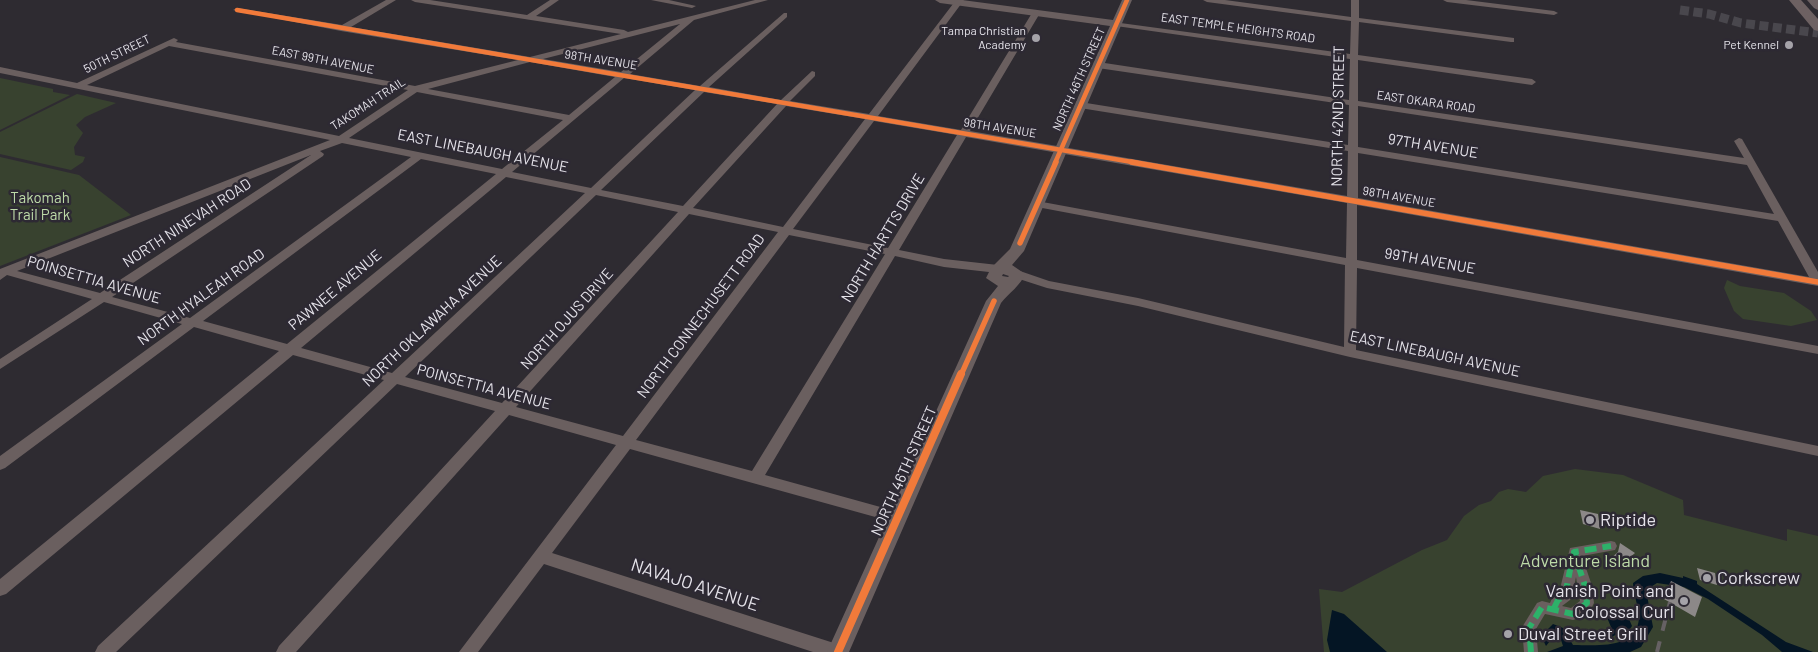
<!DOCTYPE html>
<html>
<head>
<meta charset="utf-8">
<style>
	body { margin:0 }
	canvas { display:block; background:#2e2b31 }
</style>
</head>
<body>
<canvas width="1818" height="652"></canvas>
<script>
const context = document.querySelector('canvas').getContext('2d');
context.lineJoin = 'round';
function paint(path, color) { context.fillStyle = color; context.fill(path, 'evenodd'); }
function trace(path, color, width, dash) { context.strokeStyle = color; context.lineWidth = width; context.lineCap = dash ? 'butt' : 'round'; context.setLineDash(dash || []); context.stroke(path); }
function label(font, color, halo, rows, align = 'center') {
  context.font = font + ' Barlow,sans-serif'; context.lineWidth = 5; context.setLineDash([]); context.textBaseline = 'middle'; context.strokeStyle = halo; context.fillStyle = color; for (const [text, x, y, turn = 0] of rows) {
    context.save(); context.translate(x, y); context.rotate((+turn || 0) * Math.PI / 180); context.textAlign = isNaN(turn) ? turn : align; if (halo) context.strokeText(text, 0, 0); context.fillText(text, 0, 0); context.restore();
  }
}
paint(new Path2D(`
	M0 78 53 89V92L70 95 0 130Z
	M77 94 116 103 85 117 76 125 83 133 74 147 75 155 85 157 83 162 71 170 0 154V132Z
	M0 157 79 175 131 215 0 266Z
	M1727 280 1740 286 1784 293 1811 311 1817 320 1791 326 1743 319 1734 311 1724 288Z
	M1575 469 1623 475 1683 500 1684 515 1787 541V529L1818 536V652H1324L1319 589 1342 592 1422 550 1447 540 1464 516 1479 505 1491 501 1499 492 1508 489 1526 492 1543 476Z`), '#38422f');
paint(new Path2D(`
	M1660 573 1683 578V576L1697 581V584L1786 642 1813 652H1782L1762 635 1708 599 1684 587 1657 583 1646 590 1653 627 1641 647 1630 652H1547L1563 646 1558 631 1546 646 1541 636 1553 624 1563 628 1573 645C1596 645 1637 650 1639 618 1639 606 1633 595 1633 583L1643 576Z
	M1603 608 1626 612 1632 626 1627 633 1617 634 1607 640 1600 634 1611 627Z
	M1332 610 1344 614 1387 652H1330L1327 640Z`), '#041524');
paint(new Path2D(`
	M1580 510 1598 514 1600 529 1583 524Z
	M1620 543 1635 553 1628 559 1633 562 1626 569 1610 559 1618 552Z
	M1697 568 1715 573 1717 585 1700 580Z
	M1671 581 1702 597 1695 617 1664 599Z`), '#8c8888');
trace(new Path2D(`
	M1680 10 1709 14 1741 23 1818 33`), '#49474d', 9, [9, 4.5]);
paint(new Path2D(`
	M1611 541 1615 542 1617 546 1615 550 1582 556 1592 586 1594 603 1592 607 1578 618 1573 620 1545 614 1536 629 1538 652H1524L1522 628 1524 624 1537 603 1542 601 1550 603 1553 596 1559 593 1570 548ZM1576 577 1580 601 1571 608 1562 606 1570 600 1572 596Z`), '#6a5f5f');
paint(new Path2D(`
	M386 0H396L351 27 530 57 621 34 415 2 411 0H430L527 15 550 0H559L536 16 624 30 628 32 755 0H768L694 20 630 74 700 86 784 13H787V17L709 87 781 100 812 71 815 72V76L790 101 869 114 956 0H964L878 116 961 130 1032 13 1036 11 1040 13 970 131 1347 196 1348 151 1080 108 1075 105 1080 102 1348 145 1349 105 1098 68 1094 65 1098 62 1349 100 1350 59 1116 26H1113V22L1350 54 1351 21 1207 2 1203 0H1225L1351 17V0H1359V18L1514 38V42H1511L1359 22 1358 55 1532 79 1536 82 1532 85 1358 60V101L1744 158 1734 141 1739 138 1742 139 1818 272V286L1357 205V260L1818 346V354L1357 268 1356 350 1818 446V456L1350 357 1138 306 1047 288 1013 277 1011 274 1017 270 1049 281 1138 298 1344 347 1345 265 1037 207 1032 204 1037 201 1346 258 1347 203 966 137 899 250 944 259 998 265 1004 269 998 273 944 267 895 256 765 475 902 513 905 517 902 521 897 523 630 449 552 553 837 644 843 646 846 652H813L544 564 478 652H459L616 445 509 415 296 652H276L279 646 495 411 397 384 116 652H95L98 646 384 380 293 355 6 594 0 596V579L279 351 194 327 5 468 0 470V456L182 324 104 302 0 369V359L92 299 7 275 0 280V269L330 140 0 73V67L77 83 174 38 178 40 176 42 415 86 518 60 341 31 233 10 237 8 342 25ZM680 24 621 72 543 59ZM169 46 408 90 339 136 87 85ZM530 62 615 77 569 115 428 89ZM624 78 695 90 591 188 512 172ZM417 92 563 120 502 169 349 138ZM704 92 777 104 683 206 601 190ZM786 106 865 119 783 227 693 208ZM1358 106 1747 165 1774 214 1358 147ZM874 121 957 135 888 248 793 229ZM342 143 411 157 190 318 112 297 323 156 324 154 320 151ZM1358 153 1778 221 1809 277 1358 198ZM311 155 100 293 17 271ZM421 159 496 174 287 344 203 321ZM506 177 585 193 392 373 301 348ZM596 195 678 212 502 403 405 377ZM689 214 778 232 623 436 516 407ZM789 235 885 254 752 471 636 440Z
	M651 0H669L696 6 692 8Z
	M1443 0H1466L1554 11 1558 13 1554 15 1447 2Z`), '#6a5f5f');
paint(new Path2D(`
	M935 0H962L1113 20 1122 0H1132L1024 251 1012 265 1025 274C1021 285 1009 293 1001 303L849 652H827L986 301 998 286 986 278 991 268 1010 249 1110 26 940 3ZM1003 274 1009 276 1008 277 1002 276Z`), '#6a5f5f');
paint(new Path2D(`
	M1789 0H1801L1818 19V31L1814 30Z
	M1807 0H1818V10L1814 8Z`), '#6d6162');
trace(new Path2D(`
	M1657 652 1670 602`), '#666164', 4, [11, 11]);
trace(new Path2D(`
	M1554 608 1558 600 1565 596 1573 554
	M1531 652 1529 628 1542 607 1573 614 1587 603 1585 586 1574 552 1611 546`), '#2db169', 6, [12, 6]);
trace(new Path2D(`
	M237 10 1138 163
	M1055 163 1127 0`), '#f17a3a', 4.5);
trace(new Path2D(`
	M1131 162 1818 282
	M1020 243 1056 162
	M961 375 994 301`), '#f17a3a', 5.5);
trace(new Path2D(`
	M838 652 961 374`), '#f17a3a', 8);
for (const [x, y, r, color] of [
	[1036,38,5,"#a5a3a9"],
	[1789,45,5,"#a5a3a9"],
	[1590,520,5,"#a5a3a9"],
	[1707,578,5,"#a5a3a9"],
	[1684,601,5,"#a5a3a9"],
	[1508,634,5,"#a5a3a9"]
]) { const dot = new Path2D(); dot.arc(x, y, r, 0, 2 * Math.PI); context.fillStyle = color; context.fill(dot); trace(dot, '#2d2933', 2); }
label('12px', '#e5e3ea', '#2d2933', [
	["EAST TEMPLE HEIGHTS ROAD",1238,28,8],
	["50TH STREET",117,54,-26],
	["EAST 99TH AVENUE",323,60,11],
	["98TH AVENUE",601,60,9],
	["NORTH 46TH STREET",1079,79,-66],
	["EAST OKARA ROAD",1426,102,8],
	["TAKOMAH TRAIL",368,104,-33],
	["98TH AVENUE",1000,128,9],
	["98TH AVENUE",1399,197,10]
]);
label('12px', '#e5e3ea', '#2d2933', [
	["Tampa Christian",1026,31],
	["Academy",1026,45],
	["Pet Kennel",1779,45]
], 'right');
label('15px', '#e5e3ea', '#2d2933', [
	["NORTH 42ND STREET",1338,116,-89],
	["97TH AVENUE",1433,146,9],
	["EAST LINEBAUGH AVENUE",483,151,11],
	["NORTH NINEVAH ROAD",187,223,-33],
	["NORTH HARTTS DRIVE",883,238,-59],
	["99TH AVENUE",1430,261,10],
	["POINSETTIA AVENUE",94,280,16],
	["PAWNEE AVENUE",335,290,-40],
	["NORTH HYALEAH ROAD",201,297,-36],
	["NORTH CONNECHUSETT ROAD",701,316,-53],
	["NORTH OJUS DRIVE",567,319,-48],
	["NORTH OKLAWAHA AVENUE",432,321,-43],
	["EAST LINEBAUGH AVENUE",1435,354,12],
	["POINSETTIA AVENUE",484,387,15],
	["NORTH 46TH STREET",904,471,-66]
]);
label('15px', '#bddaa8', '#2d2933', [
	["Takomah",40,198],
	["Trail Park",40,215]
]);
label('18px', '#e5e3ea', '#2d2933', [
	["Riptide",1600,520],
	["Corkscrew",1717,578],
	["Vanish Point and",1674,591,"right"],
	["Colossal Curl",1674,612,"right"],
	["Duval Street Grill",1518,634]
], 'left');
label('18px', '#bddaa8', '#2d2933', [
	["Adventure Island",1585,561]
]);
label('18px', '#e5e3ea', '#2d2933', [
	["NAVAJO AVENUE",695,585,18]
]);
</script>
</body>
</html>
